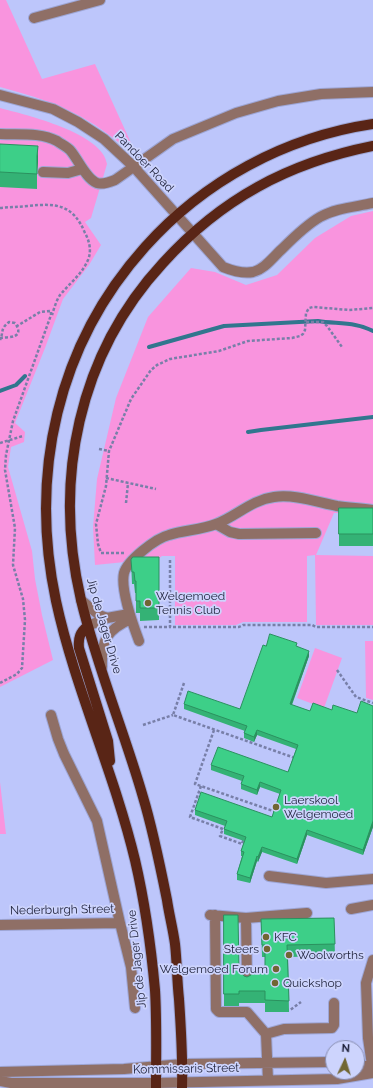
<!DOCTYPE html>
<html>
<head>
<meta charset="utf-8">
<style>
	body { margin:0 }
	#map { position:relative; width:373px; height:1088px; overflow:hidden; background:#bdc6fb; font-family:Raleway,sans-serif }
	canvas { display:block }
	.north { position:absolute; left:325px; top:1040px; width:40px; height:40px; box-sizing:border-box; background:#cdd4fd; border:1px solid #878caf; border-radius:50%; rotate:4deg; font-size:11px; font-weight:700; line-height:16px; text-align:center; color:#1e213a }
	.north::after { content:''; display:block; margin:auto; width:14px; height:18px; background:#716633; clip-path:polygon(50% 0,100% 100%,50% 72%,0 100%) }
</style>
</head>
<body>
<div id="map">
<canvas width="373" height="1088"></canvas>
<div class="north">N</div>
</div>
<script>
const context = document.querySelector('canvas').getContext('2d');
context.lineJoin = 'round';
function paint(path, color) { context.fillStyle = color; context.fill(path, 'evenodd'); }
function trace(path, color, width, dash) { context.strokeStyle = color; context.lineWidth = width; context.lineCap = dash ? 'butt' : 'round'; context.setLineDash(dash || []); context.stroke(path); }
function label(font, color, halo, rows, align = 'center') {
  context.font = font + ' Raleway,sans-serif'; context.lineWidth = 3.5; context.setLineDash([]); context.textBaseline = 'middle'; context.strokeStyle = halo; context.fillStyle = color; for (const [text, x, y, turn = 0] of rows) {
    context.save(); context.translate(x, y); context.rotate((+turn || 0) * Math.PI / 180); context.textAlign = isNaN(turn) ? turn : align; if (halo) context.strokeText(text, 0, 0); context.fillText(text, 0, 0); context.restore();
  }
}
paint(new Path2D(`
	M0 0H6L42 79 95 64 131 143 124 147C85 113 49 100 0 87Z
	M0 108C26 115 103 133 107 164L91 218 85 222 101 245 89 265 63 299 45 348 15 423 25 432 24 442 11 447 8 467 32 551 35 579 42 615 53 660 0 687Z
	M373 211V514L334 513 316 555 373 556V625H316L315 555 307 556V622H243L236 625H175V556H162L155 561V569L131 570 125 562 95 565 93 527 97 479 116 398 148 317 191 268 215 272 246 285 277 275 315 238 351 216Z
	M365 641H373V700L366 698Z
	M315 648 342 658 324 708 297 698Z
	M0 782 6 834H0Z`), '#f994de');
trace(new Path2D(`
	M149 347 224 326 318 321C337 324 357 322 373 331
	M0 391 16 385 25 376
	M248 432 261 430 373 417`), '#31768e', 4);
const minor = new Path2D(`
	M34 18 100 0
	M0 95 53 109 78 122 104 139 133 166 223 267C233 271 243 274 253 272 265 269 273 257 282 249 293 238 306 225 320 217 336 208 355 207 373 203
	M0 134C19 135 40 132 57 141 61 144 67 147 70 150 78 159 86 179 97 183 103 185 110 182 115 180L173 139 236 113 278 101 321 94 373 92
	M43 172 68 173 82 169
	M216 524 230 532 239 534 316 533
	M81 600 99 615 107 618
	M88 626 107 618 129 614
	M139 641C133 625 120 590 124 573 127 561 156 538 169 535 184 530 201 530 216 524 237 516 251 500 274 497 294 494 317 502 337 506 349 508 361 508 373 510
	M102 667C101 641 106 630 131 619
	M269 876 326 883 373 879
	M351 909 373 905
	M210 915 246 918 247 982
	M215 915 216 1009 219 1012H247L266 1034 268 1080
	M246 918 307 913
	M120 923 131 967 135 1008
	M0 925 120 923 97 821 64 754 58 739 51 715
	M373 960 366 983 368 1038 373 1072
	M266 1034 284 1029 332 1028 334 1025V1003
	M357 1065 373 1067
	M0 1072 124 1069 183 1064 333 1062
	M0 1081 11 1083H156L337 1079 373 1073`);
const major = new Path2D(`
	M88 626C80 632 78 638 79 648L108 741 110 761
	M156 1088C156 1056 157 1023 155 990 151 946 145 903 135 860 114 772 75 689 56 601 29 474 57 345 145 247 204 181 285 137 373 124
	M182 1088C183 1058 181 1029 179 999 177 981 177 962 175 944 173 929 169 914 167 900 160 865 153 830 143 797 124 731 97 667 81 600 53 480 78 355 163 263 221 199 288 163 373 146`);
trace(minor, '#9da5d4', 12);
trace(major, '#9da5d4', 12);
trace(new Path2D(`
	M0 208C9 207 18 207 28 206 56 203 73 204 85 233 90 242 92 253 87 262 81 275 69 284 60 295 56 301 54 309 52 315
	M306 322H323L327 326 342 347
	M0 338C10 337 25 338 15 323L9 322C0 329 4 331 0 340
	M0 443 23 436
	M99 449 109 451
	M106 478 156 489
	M126 503 128 483
	M124 553H101L98 544 96 524 106 486 109 451 131 399 151 370 157 365 170 359 219 351 248 341 292 338 300 336 303 334 305 330 306 313 309 308 313 307 349 310 373 308
	M170 560V627H239L243 625H312L316 627H373
	M144 627H170
	M337 670 356 697 373 703
	M0 683 17 674 22 668 25 620 23 599 13 565 15 528 5 470 6 455 13 421 51 315V311L40 312 17 326
	M184 683 173 715 295 758
	M143 725 173 715
	M214 730 195 784 276 812
	M201 786 190 817 223 829 220 836 242 844 244 838
	M286 1010H290L301 1002`), '#787fa8', 2.5, [3, 2]);
trace(minor, '#8f6f66', 10);
trace(major, '#592516', 10);
paint(new Path2D(`
	M0 144 38 161 37 170V189L0 187Z
	M339 508H373V546H339Z
	M159 557V620L140 621V613H136V593H135L134 584H132L131 560Z
	M266 646 297 647 309 656 292 705 310 711 332 710 357 713 373 706V827L363 855 307 835 297 864 262 852 258 862 257 861 250 883 237 880V874L242 856H241V851L244 841 224 834V829L225 826 195 815V810L272 817 280 794 260 787 257 795 241 789V784L242 781 211 770V765L288 772 296 749 257 735 254 742 244 738V733L245 731 184 709V704L240 709Z
	M224 915 239 970 244 976 247 977 265 970V957H262L261 919 334 918 335 956 288 957 289 1012H265V1003H239V1006H224Z`), '#34b275');
paint(new Path2D(`
	M38 146V161L37 171V156Z
	M309 651V656L290 709V704Z
	M257 730V735L254 742V737Z
	M260 782V787L257 795V790Z
	M373 821V827L363 855V850Z
	M307 830V835L297 864V859Z
	M262 847V852L258 862V857Z
	M257 856V861L250 883V878Z`), '#2b915f');
const building = new Path2D(`
	M0 144 38 146 37 156V174L0 172Z
	M339 508H373V534H339Z
	M133 557H159V608H140V601H136V581H135L134 572H132L131 560Z
	M270 634 297 643 296 646 309 651 290 704 310 711 313 703 332 710 333 705 357 713 361 701 373 706V821L363 850 307 830 297 859 262 847 258 857 257 856 250 878 237 874 244 852 241 851 246 837 224 829 227 821 195 810 201 792 272 817 281 790 260 782 257 790 241 784 244 776 211 765 218 747 288 772 298 745 257 730 254 737 244 733 247 726 184 704 188 691 240 709 263 645 266 646Z
	M224 915H238L239 970 244 976 247 977 251 975 253 970H265V945H262L261 919 334 918 335 944 287 945 289 1001 265 1000V991H239V994H224Z`);
paint(building, '#3dcf88');
trace(building, '#2b915f', 1);
for (const [x, y, r, color] of [
	[148,603,4,"#716633"],
	[276,807,4,"#716633"],
	[266,937,4,"#716633"],
	[267,949,4,"#716633"],
	[289,955,4,"#716633"],
	[276,969,4,"#716633"],
	[275,983,4,"#716633"]
]) { const dot = new Path2D(); dot.arc(x, y, r, 0, 2 * Math.PI); context.fillStyle = color; context.fill(dot); trace(dot, '#cdd4fd', 1.5); }
label('12px', '#1e213a', '#cdd4fd', [
	["Pandoer Road",144,162,46],
	["Jip de Jager Drive",104,626,74],
	["Nederburgh Street",62,910,-1],
	["Jip de Jager Drive",137,959,-96],
	["Kommissaris Street",186,1069,-1]
]);
label('12px', '#1e213a', '#cdd4fd', [
	["Welgemoed",156,596],
	["Tennis Club",156,610],
	["Laerskool",284,800],
	["Welgemoed",284,814],
	["KFC",274,937],
	["Steers",259,949,"right"],
	["Woolworths",297,955],
	["Welgemoed Forum",268,969,"right"],
	["Quickshop",283,983]
], 'left');
</script>
</body>
</html>
